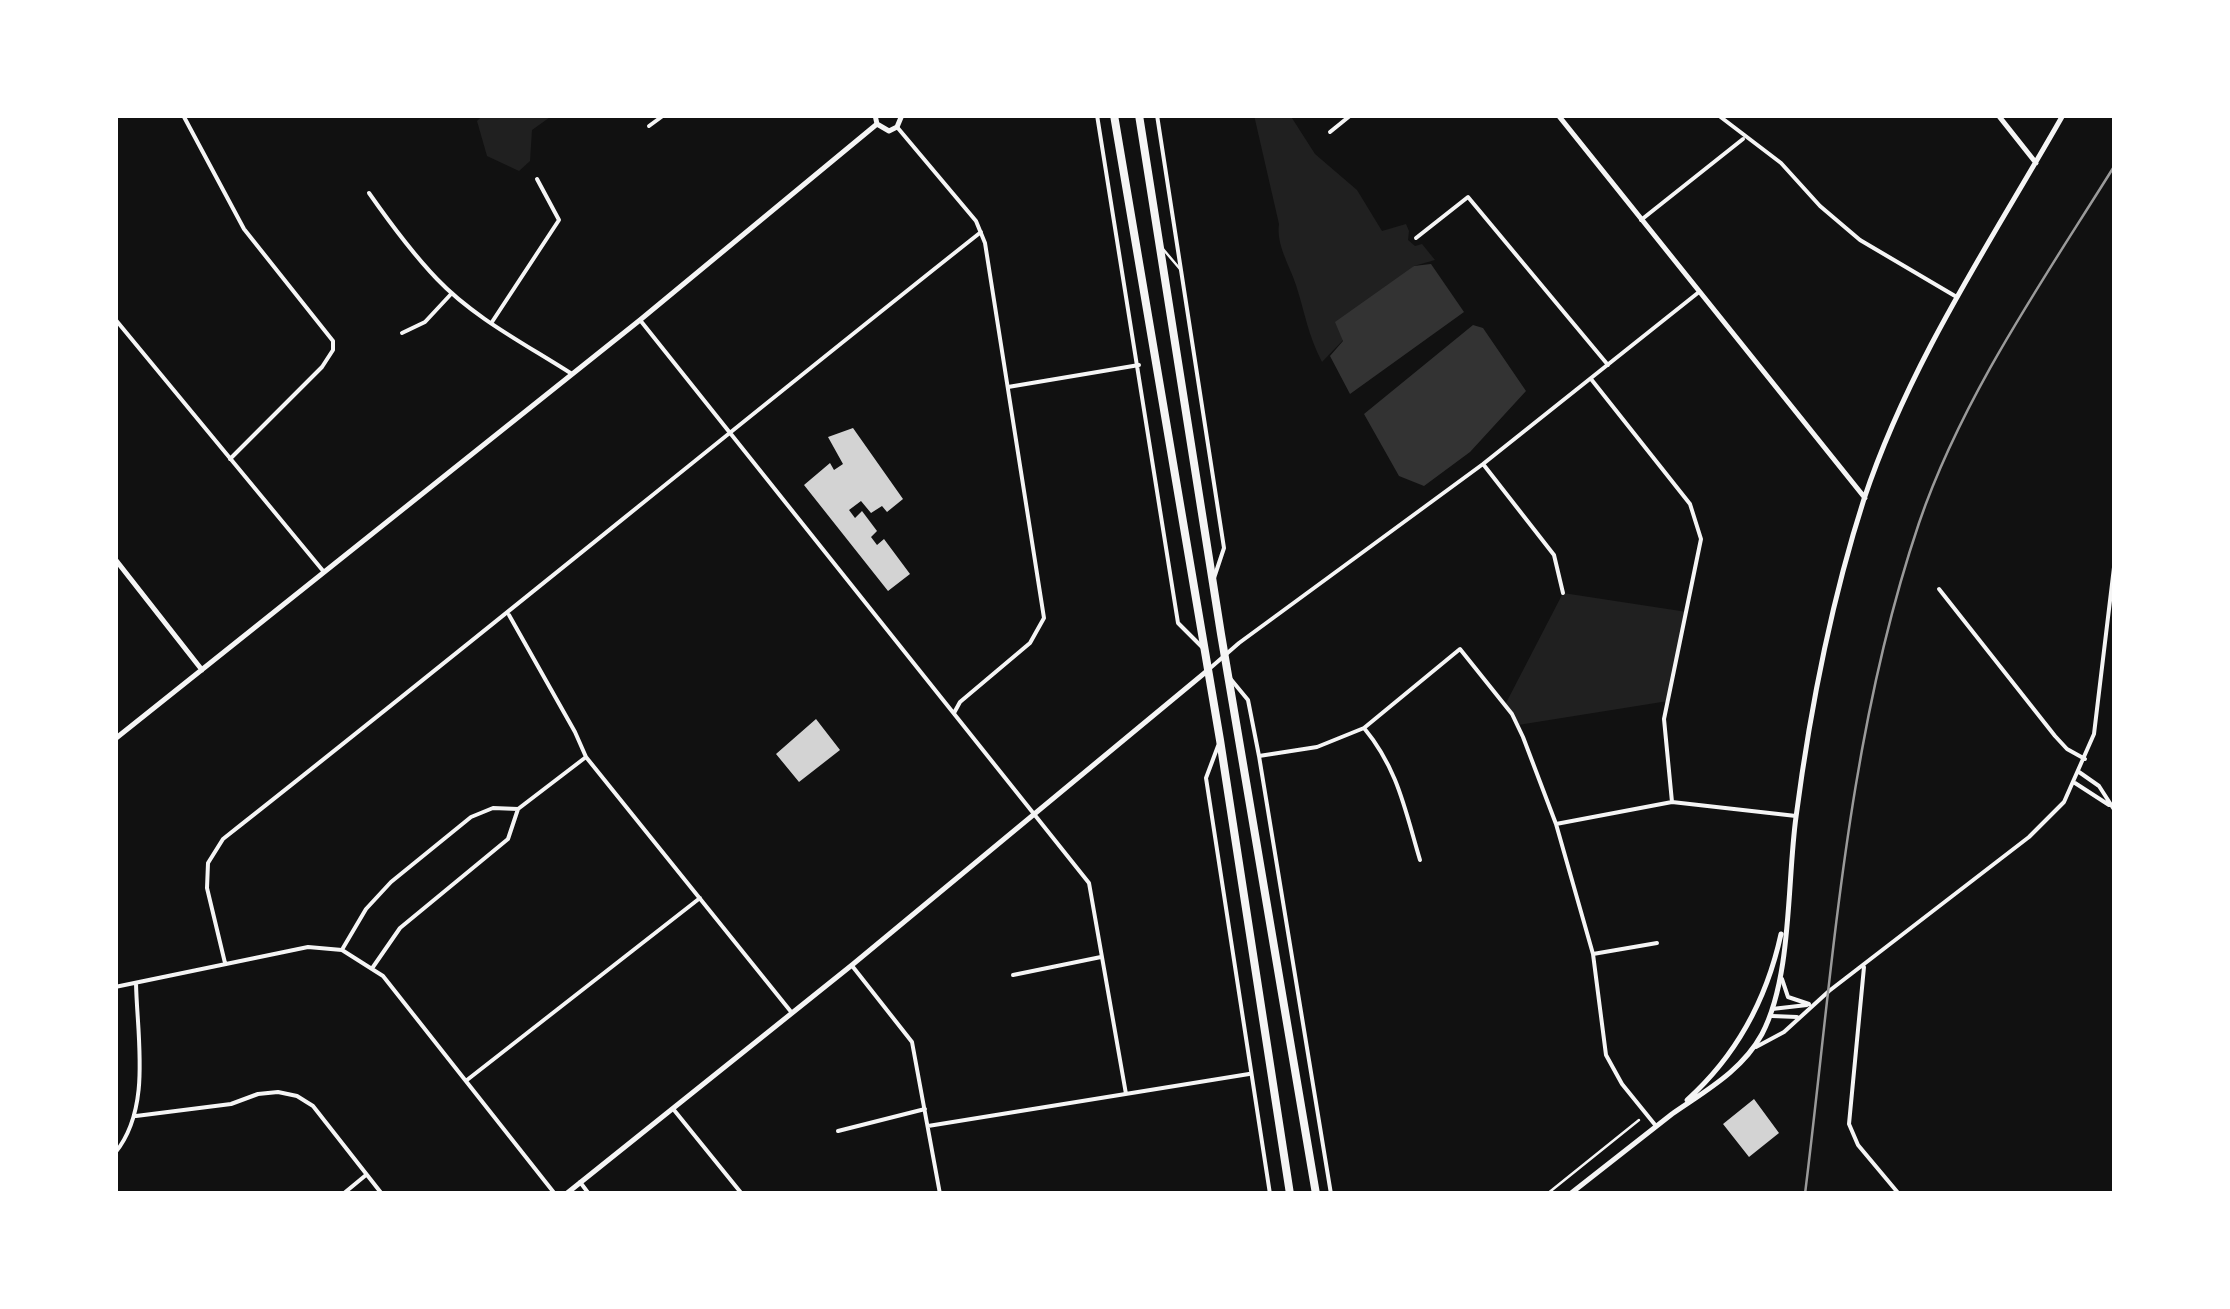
<!DOCTYPE html>
<html>
<head>
<meta charset="utf-8">
<style>
	body { margin:0 }
	#map { position:relative; width:2230px; height:1309px; overflow:hidden; background:#111; font-family:"Golos Text",sans-serif }
	canvas { display:block }
	.frame { position:absolute; inset:0; border:118px solid #fff; pointer-events:none }
</style>
</head>
<body>
<div id="map">
<canvas width="2230" height="1309"></canvas>
<div class="frame"></div>
</div>
<script>
const context = document.querySelector('canvas').getContext('2d');
context.lineJoin = 'round';
function paint(path, color) { context.fillStyle = color; context.fill(path, 'evenodd'); }
function trace(path, color, width, dash) { context.strokeStyle = color; context.lineWidth = width; context.lineCap = dash ? 'butt' : 'round'; context.setLineDash(dash || []); context.stroke(path); }
paint(new Path2D(`
	M483 115H553L532 130 530 161 519 171 487 156 477 121Z
	M1254 115H1290L1315 154 1357 190 1382 231 1406 224 1409 231 1408 240 1415 246 1422 244 1435 260 1414 266 1322 362C1308 335 1305 313 1296 285 1290 266 1276 245 1279 224Z
	M1563 593 1687 612 1668 701 1518 725 1505 705Z`), '#202020');
paint(new Path2D(`
	M1431 264 1464 312 1350 394 1330 356 1343 341 1335 322 1414 266Z
	M1473 325 1483 328 1526 391 1470 452 1424 486 1399 476 1364 414Z`), '#333');
paint(new Path2D(`
	M853 428 903 499 887 512 882 506 871 513 861 501 849 510 855 518 862 511 877 531 871 537 877 545 884 539 910 574 888 591 804 485 830 463 834 470 843 464 828 437Z
	M816 719 840 750 799 782 776 754Z
	M1754 1099 1779 1133 1749 1157 1723 1124Z`), '#d3d3d3');
trace(new Path2D(`
	M1547 1194 1639 1120`), '#f5f5f5', 2.5);
trace(new Path2D(`
	M1163 249 1180 269`), '#f5f5f5', 2.5);
trace(new Path2D(`
	M183 115 244 229 333 341V350L322 367 230 459
	M1097 115 1178 623 1202 647
	M1157 115 1224 548 1214 578
	M1718 115 1781 163 1820 206 1860 240 1955 296
	M649 126 664 115
	M897 127 976 221 985 243 1044 618 1030 643 960 702 954 713
	M1330 132 1351 115
	M369 193C390 223 412 253 437 279 474 318 527 345 572 374
	M1641 220 1743 139
	M1416 238 1468 197 1608 365
	M115 319 324 572
	M640 320 1089 883 1126 1094
	M492 322 559 220 537 179
	M402 333 425 322 452 293
	M1591 379 1690 504 1701 539 1664 719 1672 802
	M1008 387 1139 365
	M1483 464 1554 555 1563 593
	M1939 589 2055 736 2067 749 2085 759
	M509 615 575 732 586 757 792 1013
	M1208 670 1239 643 1483 464 1699 292
	M1229 677 1248 700 1259 756 1331 1194
	M1364 728C1398 769 1405 810 1420 860
	M1218 746 1206 778 1270 1194
	M1259 756 1317 747 1364 728 1460 649 1512 714 1523 737 1556 824 1593 954 1606 1055 1622 1084 1656 1126
	M2079 772 2099 786 2115 811
	M2075 783 2109 805
	M1556 824 1672 802 1796 816
	M343 948 366 909 391 882 471 817 493 808 518 809 586 757
	M1593 954 1657 943
	M225 963 207 888 208 863 223 839C477 639 727 433 981 232
	M373 967 400 928 508 839 518 809
	M853 967 912 1042 940 1194
	M1864 967 1849 1124 1858 1145 1899 1194
	M1013 975 1101 957
	M1782 979 1788 997 1809 1004
	M115 987 308 947 342 950 383 976 555 1194
	M1772 1009 1807 1005
	M1772 1016 1797 1017
	M1756 1047 1784 1032 1829 991 2029 837 2064 802 2094 734 2115 559
	M467 1080 700 898
	M674 1110 742 1194
	M136 1116 231 1104 258 1094 278 1092 297 1096 313 1106 382 1194
	M928 1126 1249 1074
	M838 1131 925 1109
	M115 1153C152 1108 137 1037 136 983
	M580 1182 589 1194
	M343 1194 366 1175`), '#f5f5f5', 4);
trace(new Path2D(`
	M875 115 877 124 889 131 897 127 902 115
	M1558 115 1865 498
	M1998 115 2036 163
	M115 559 202 670
	M115 739 640 320 877 124
	M1687 1100C1736 1056 1767 998 1781 934
	M1672 1114C1705 1091 1742 1071 1762 1034 1792 977 1787 882 1796 817 1810 710 1831 602 1864 499 1910 361 1992 240 2063 115
	M566 1194 852 965 1207 671
	M1570 1194 1672 1114`), '#f5f5f5', 5);
trace(new Path2D(`
	M1114 115 1220 740 1290 1194
	M1139 115 1221 634 1316 1194`), '#f5f5f5', 8);
trace(new Path2D(`
	M1805 1194C1833 969 1846 739 1919 523 1963 395 2044 279 2115 165`), '#9a9a9a', 2.5);
</script>
</body>
</html>
